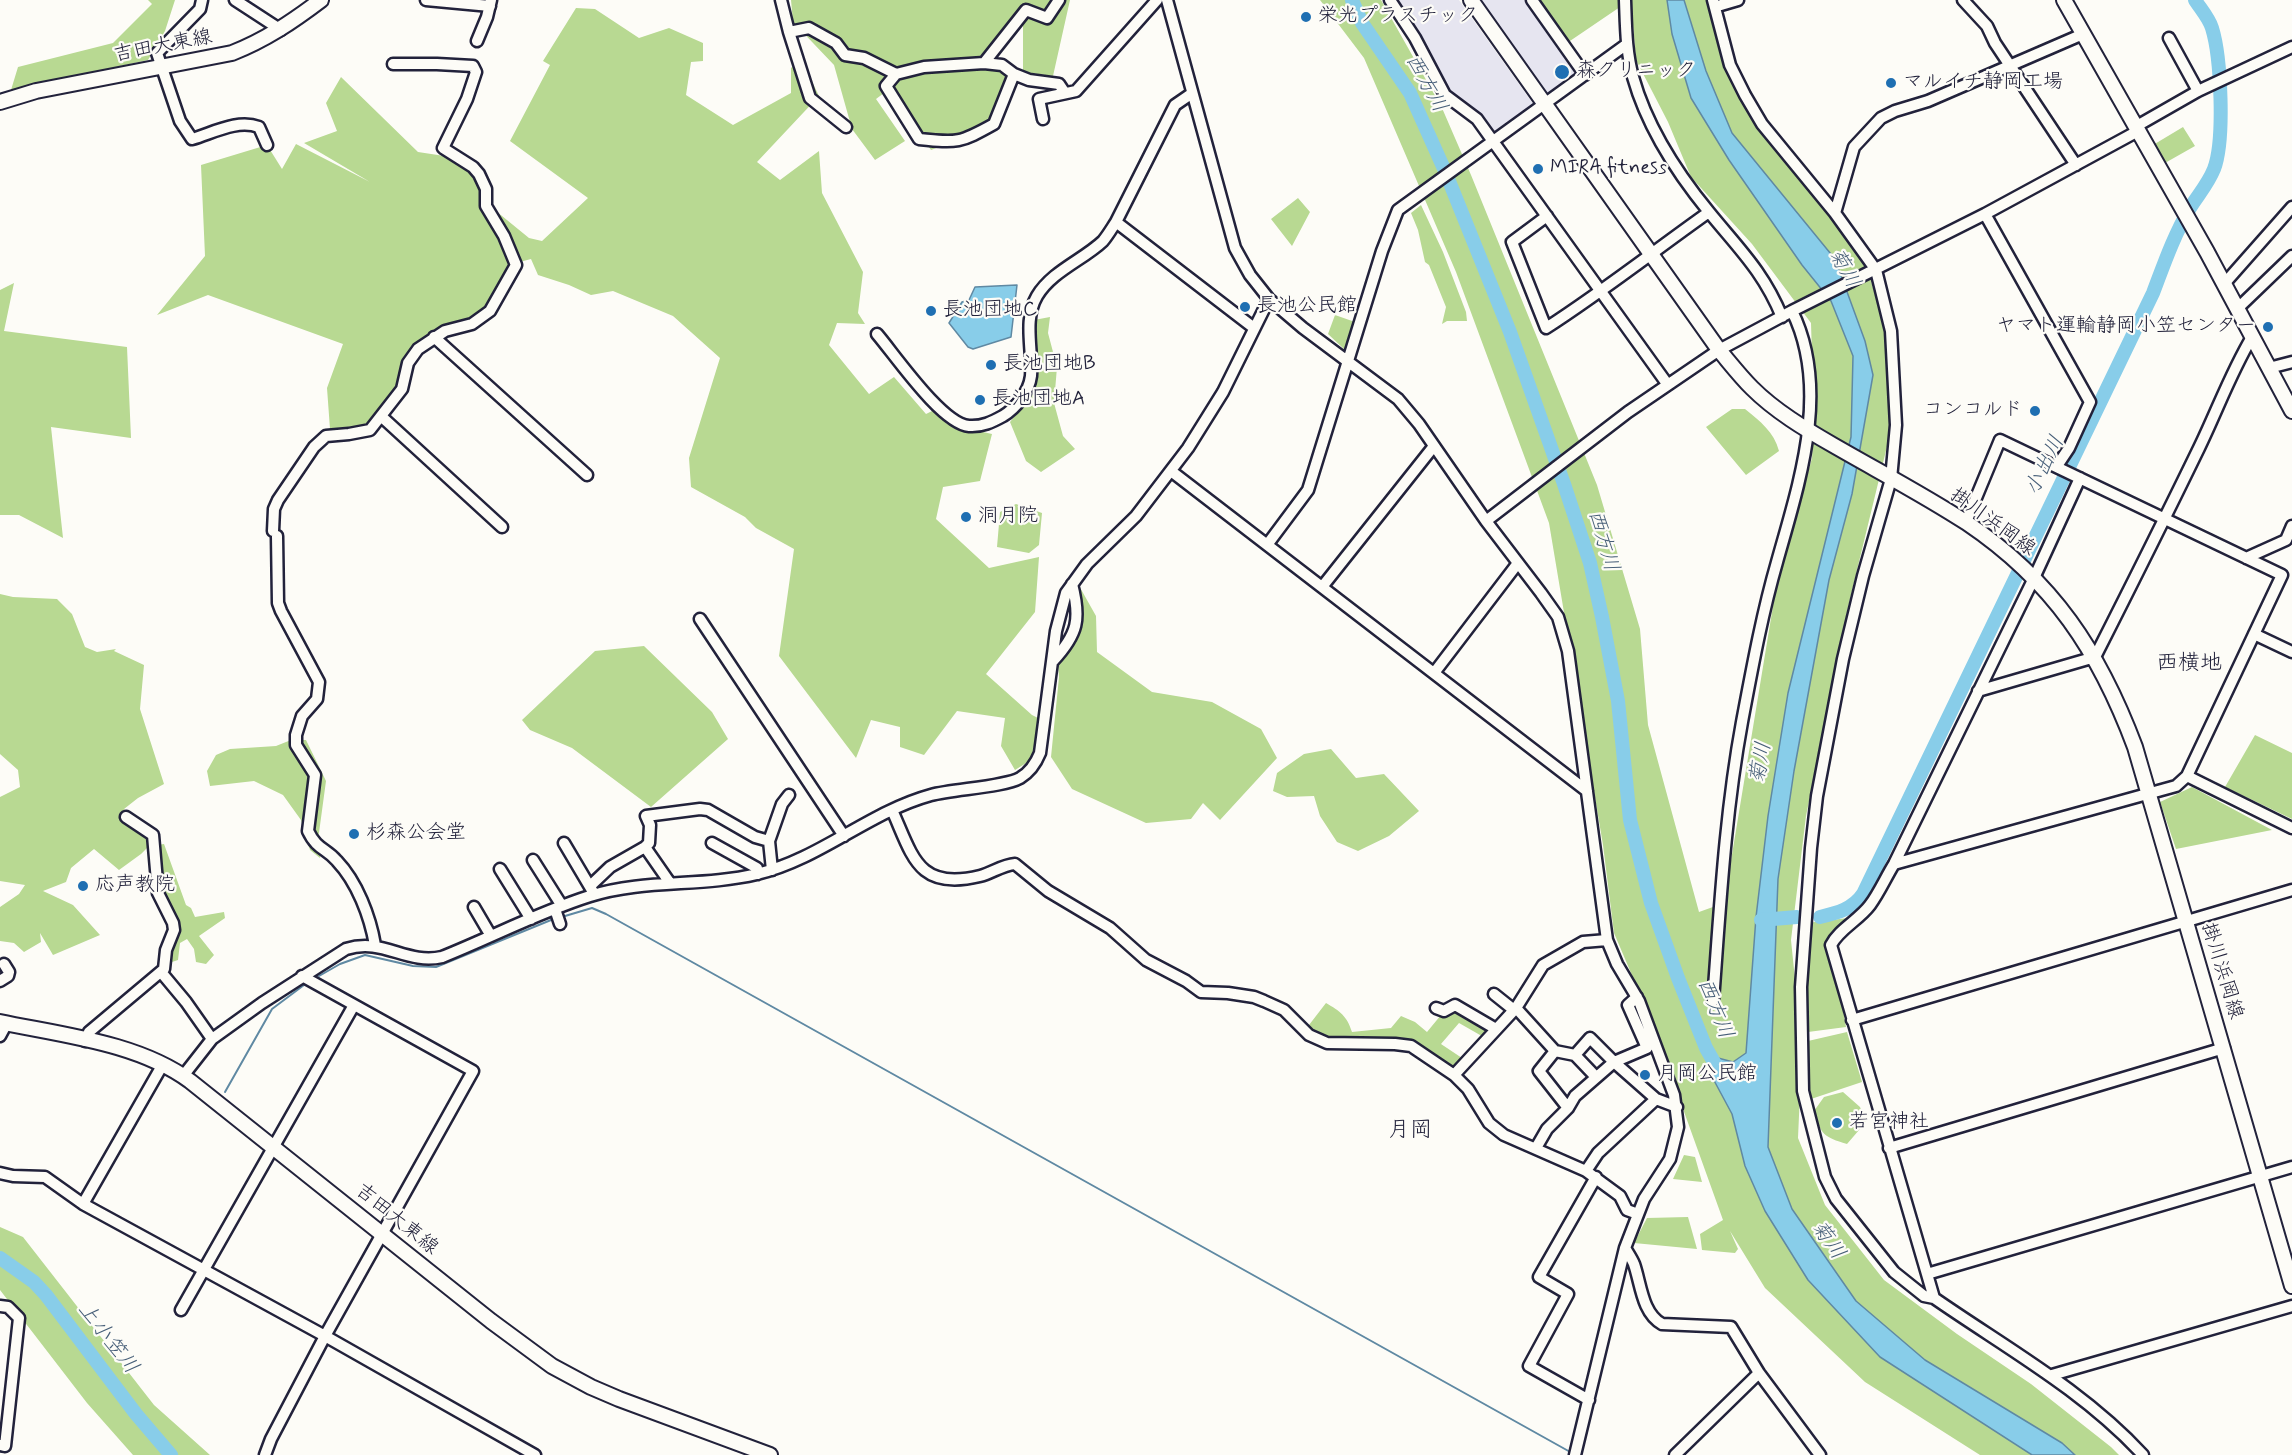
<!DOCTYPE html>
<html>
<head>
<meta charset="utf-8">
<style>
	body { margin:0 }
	canvas { display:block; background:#fdfcf7 }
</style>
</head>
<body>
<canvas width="2292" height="1455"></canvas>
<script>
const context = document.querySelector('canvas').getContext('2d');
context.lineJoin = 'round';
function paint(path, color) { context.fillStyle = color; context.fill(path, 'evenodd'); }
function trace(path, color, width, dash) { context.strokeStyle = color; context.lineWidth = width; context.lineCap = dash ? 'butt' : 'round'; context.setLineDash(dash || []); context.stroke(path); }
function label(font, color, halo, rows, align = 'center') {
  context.font = font + ' Mynerve,"Klee One",sans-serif'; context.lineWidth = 4.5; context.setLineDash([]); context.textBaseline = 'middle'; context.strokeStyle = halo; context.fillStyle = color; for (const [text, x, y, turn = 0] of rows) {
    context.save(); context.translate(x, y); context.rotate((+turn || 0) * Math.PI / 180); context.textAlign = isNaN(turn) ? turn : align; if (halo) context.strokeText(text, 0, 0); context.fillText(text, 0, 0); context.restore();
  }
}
paint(new Path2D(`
	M1394 0H1459L1534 105 1533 109 1496 135H1492L1453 98Z
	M1481 0H1528L1579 72 1553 95H1548Z`), '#e6e5f0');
paint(new Path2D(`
	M148 0H175L165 31 148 60 11 90 18 67 113 43 152 4Z
	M791 0H1070L1053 76 1023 72V16L985 63 1014 74 996 121 983 130 931 150 888 90 876 99 905 141 875 160 852 129 834 65 793 22Z
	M1320 0H1381L1442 108 1471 175 1597 485 1640 629 1648 725 1699 912 1724 903 1775 594 1812 458 1814 421 1811 323 1752 244 1691 177 1668 122 1636 60 1631 0H1709L1733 82 1866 263 1887 338 1891 430 1848 607 1806 816 1791 940 1802 1048 1798 1138 1825 1205 1884 1280 1957 1334 2031 1384 2111 1447 2119 1455H1980L1865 1382 1765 1288 1730 1231 1738 1249 1735 1253 1702 1250 1700 1234 1723 1220 1651 1020 1614 933 1603 845 1549 523 1456 272 1364 58Z
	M1536 0H1619L1620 7 1567 43Z
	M576 8 595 9 639 38 669 28 703 43V61L691 62 686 95 733 125 791 93V68L801 59 819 96 757 162 780 180 819 151 822 193 863 272 858 313 865 324 837 323 829 345 869 394 894 377 926 414 936 409 947 424 992 434 980 481 943 487 936 519 989 568 1039 557 1035 612 986 674 1032 715 1040 719 1031 760 1015 770 1001 746 1005 718 957 711 924 755 900 747V727L871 720 856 758 779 656 794 549 756 528 745 517 691 487 689 458 720 358 673 316 613 291 591 295 569 285 538 275 531 259 516 263 491 310 445 331 403 363 401 383 378 415 358 430 335 433 330 429 327 388 343 344 208 295 157 315 205 256 201 165 267 145 282 169 296 144 370 182 304 143 337 131 326 103 341 77 418 152 451 157 472 170 491 207 529 238 542 241 588 198 510 141 550 65 543 61Z
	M2183 127 2195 146 2165 163 2153 145Z
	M1298 198 1310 212 1292 246 1271 219Z
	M1421 205 1443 252 1466 312 1467 321H1447L1442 324 1446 307 1429 265 1425 262 1418 230 1411 213Z
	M14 283 4 331 127 347 131 438 51 427 63 538 19 515H0V290Z
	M1335 315 1355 322 1345 350 1328 334Z
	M1050 317 1048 333 1057 367 1054 403 1063 436 1075 449 1041 472 1026 461 1010 422 1029 399 1037 362 1034 320Z
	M1732 409H1745C1760 421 1774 432 1779 451L1746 475 1706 427Z
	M1016 504 1042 513 1039 545 1029 553 997 547 1000 512Z
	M1078 584 1096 616 1097 652 1152 692 1212 702 1261 729 1277 758 1220 820 1203 803 1191 819 1146 823 1072 789 1051 757 1059 677 1058 664 1080 625Z
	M0 594 13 597 57 599 72 614 85 647 97 652 116 649 114 651 144 665 140 709 164 784 138 798 124 809 154 841 141 854 119 870 94 849 71 868 66 882 43 891 73 905 100 935 53 955 40 933 41 942 24 952 14 943 0 941V907L19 894 25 885 0 881V797L20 787 18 770 0 754Z
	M644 646 712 712 728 739 651 807 572 748 530 730 522 720 595 651Z
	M2255 735 2292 753V819L2225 787Z
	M291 740H306L326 781 318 840 322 845 320 858 310 850 301 820 283 795 254 781 210 786 207 771 216 755 230 749 276 746Z
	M1331 749 1356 778 1384 774 1419 811 1389 836 1358 851 1337 842 1320 816 1314 796 1287 797 1273 791 1277 773 1304 754Z
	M2192 787 2272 830 2176 849 2160 802Z
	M164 844 186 905 191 908 195 917 224 912 225 918 199 936 214 955 206 964 196 962 194 949 187 939 180 943 178 960 169 963 178 929 175 913 163 895V871L157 845Z
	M1856 917 1831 945 1846 1027 1808 1032 1807 923Z
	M1326 1003C1340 1011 1347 1016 1352 1032L1391 1028 1401 1016 1415 1022 1427 1032 1441 1015 1456 1010 1493 1027 1487 1039 1459 1023 1441 1044 1462 1058 1455 1069 1428 1052 1347 1041 1313 1032 1309 1025Z
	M1847 1032 1862 1082 1808 1100V1041Z
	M1843 1092 1860 1107 1866 1122 1847 1144C1824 1137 1821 1135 1814 1111L1824 1097Z
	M1684 1155 1695 1157 1702 1182 1673 1179Z
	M1688 1217 1697 1249 1634 1243 1647 1218Z
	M0 1227 23 1237 154 1405 210 1455H133L87 1403 0 1290Z`), '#b8d992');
const water = new Path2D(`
	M1667 0H1684L1706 71 1732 133 1835 259 1865 341 1873 375 1852 494 1829 580 1794 771 1778 879 1768 1147 1792 1209 1856 1301 1925 1360 2062 1443 2075 1455H2032L1880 1357 1808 1280 1765 1211 1745 1166 1732 1114 1710 1073 1718 1058 1733 1062 1746 1053 1756 917 1768 816 1788 693 1851 437 1853 356 1831 301 1802 265 1729 160 1691 98 1672 34Z
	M1017 285 1011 337 973 349 968 347 949 323 962 302 969 300 975 287Z`);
paint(water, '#88cde9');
trace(water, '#5f89a3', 1.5);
trace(new Path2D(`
	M565 916 592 908 606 914 1572 1453
	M319 976 340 964 365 955 413 966 436 967 551 920
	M225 1092 272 1009 304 985`), '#5f89a3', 2);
trace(new Path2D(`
	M1352 0 1362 23 1410 93 1445 171 1510 332 1564 484 1590 563 1602 617 1618 701 1630 820 1651 903 1678 978 1706 1048 1723 1078
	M1820 917C1837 913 1853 909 1863 894L2153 293C2164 264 2174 235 2190 208 2198 195 2208 184 2214 169 2225 140 2221 57 2212 28 2209 18 2200 8 2195 0
	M1761 920 1797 917
	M0 1258 34 1282 46 1295 136 1414 171 1455`), '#88cde9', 14);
const minor = new Path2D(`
	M202 0 200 9 157 53 180 121 192 139C213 133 237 119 259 127L267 145
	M235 0 281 30
	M426 0 490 6
	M781 0 789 32 809 28 836 43 845 55 864 58 896 74
	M1167 0 1235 248 1250 275 1269 299 1303 328 1398 399 1419 424 1486 521 1541 593 1558 617 1568 651 1607 940 1617 964 1639 1001 1655 1044 1674 1095 1678 1127 1670 1159 1644 1199 1625 1248 1575 1455
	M1390 0 1415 38 1445 95 1477 119 1668 385
	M1532 0 1585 75
	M1625 0C1626 26 1626 52 1633 77 1647 127 1677 173 1709 212 1739 249 1763 271 1782 317
	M1713 0 1730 65 1745 95 1762 124 1835 213 1876 270 1891 331 1896 425 1891 479 1863 576 1843 659 1817 796 1811 848 1801 987 1803 1091 1825 1177 1836 1199 1894 1272 1924 1296 1934 1298C2006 1348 2083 1390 2143 1455
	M1963 0 1987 26 1995 43 2076 165
	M1721 5 1738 0
	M789 32 810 98 846 127
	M2169 38 2198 91
	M477 41 487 17 491 0
	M984 63 1002 65 1014 74 1029 80 1059 84 1065 93
	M1014 74 994 124C960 143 958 143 919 139L886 86 896 74 924 67 984 63 1026 10 1047 18 1059 0
	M1043 119 1039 99 1076 91 1157 0
	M2135 127 2198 91 2292 47
	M1835 213 1854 147 1881 118 1895 111 1928 101 2083 34
	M1985 214 2090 402 2069 448 2057 466
	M1547 216 1512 242 1546 328C1602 292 1654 251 1709 212
	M1116 222 1254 328
	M2224 284 2292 207
	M2237 309 2292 256
	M877 334C895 355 942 424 969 426 982 427 992 422 1003 416 1016 408 1029 392 1031 376 1033 349 1023 320 1037 296 1052 271 1083 260 1103 241 1108 235 1112 228 1116 222L1175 105 1191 94
	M434 337 587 475
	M2269 368 2292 362
	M382 417 502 527
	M1171 471 1587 791
	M1486 521 1628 412 1719 350 1792 311 1985 214 2138 131
	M273 531 274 509 278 500 314 447 326 436 349 434 370 430 402 389 408 363 418 349 445 331 472 324 490 311 516 265 504 236 486 206V189L479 174 473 167 443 148 467 99 476 72 473 66 437 64H393
	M277 536 278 603 281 611 319 682 317 699 302 716 296 735V745L315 775 308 831C317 850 326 848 337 861 357 882 370 916 375 945
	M1267 545 1308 490 1382 251 1398 210 1627 44
	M2246 558 2286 540 2292 526
	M1322 587 1434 446
	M700 619 844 836
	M2254 634 2292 652
	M1053 661C1078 634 1081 619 1072 584
	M1434 673 1518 563
	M1978 691 2095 657C2130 588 2165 518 2199 448 2217 411 2231 372 2252 337
	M2187 776 2292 828
	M892 810C913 857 918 891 980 876 992 873 1002 865 1015 864L1048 891 1110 928 1146 960 1186 981 1201 992 1228 993 1254 997 1264 1001 1284 1010 1309 1035 1327 1043 1395 1044 1411 1046 1454 1075 1468 1089 1489 1123 1504 1135 1586 1171 1620 1196 1627 1210 1638 1214
	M769 841 782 804 789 795
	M564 843 593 892
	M712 843 757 868 758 874
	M645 847 649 843 650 825 646 816 700 809 708 810 755 837 769 841 772 870
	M533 860 562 906
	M1894 864 2176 786 2187 776 2282 575 2000 440 1966 522
	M500 869 531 919
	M590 886 610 867 645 847 670 883
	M474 907 491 936
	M555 909 560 924
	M161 972 186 1002 212 1039
	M0 981 8 976 9 972 4 964
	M1494 994 1514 1010
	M1713 1001C1720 908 1725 814 1742 722 1752 669 1762 614 1777 562 1799 483 1831 390 1792 311
	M1436 1008 1444 1011 1455 1005 1496 1029
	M1516 1008 1555 1051 1539 1071 1568 1108
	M1852 1020 2292 890
	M0 1036 7 1023
	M85 1041 89 1032 164 969 166 950 174 930 173 923 158 893 153 835 126 817
	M1555 1051 1575 1055 1596 1077
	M1575 1055 1590 1038 1614 1062 1647 1048 1628 1005 1637 997
	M1454 1075 1516 1008 1543 965 1583 942 1607 940
	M183 1076 212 1039 262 1003 346 949C383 937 406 965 442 957 492 937 539 912 590 896 644 879 702 887 757 874 820 859 869 812 931 795 953 789 1004 787 1020 778 1030 772 1036 763 1040 753L1056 631 1066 593 1087 564 1136 516 1188 448 1223 392 1269 299
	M1536 1148 1547 1129 1568 1108 1575 1096 1614 1062 1656 1099
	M1889 1148 2224 1048
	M1586 1171 1598 1153 1656 1099 1677 1107
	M0 1173 13 1176 45 1177 83 1204 325 1336 535 1455
	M83 1204 163 1064
	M1625 1248C1628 1253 1632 1259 1634 1264 1641 1284 1642 1313 1662 1324L1731 1327 1759 1373 1820 1455
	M1927 1274 2292 1167
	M1934 1298 1831 945C1839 929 1859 920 1870 905 1879 893 1886 877 1894 864L2034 578 2080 478
	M0 1306 8 1307 19 1318 5 1446 0 1445
	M181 1310 354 1005
	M2052 1375 2292 1306
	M1589 1400 1529 1366 1568 1294 1539 1277 1596 1177
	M265 1455 271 1439 325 1336 473 1071 302 976
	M1675 1455 1759 1373`);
const major = new Path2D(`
	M1471 0 1719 350C1730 363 1740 376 1752 388 1775 411 1805 429 1833 445 1878 471 1924 495 1967 523 2053 581 2099 651 2135 747L2292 1286
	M2064 0 2207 252 2292 411
	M0 102 36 91 232 53C265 40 292 22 321 0
	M0 1022C62 1035 139 1043 190 1081L491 1321 552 1366 591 1387 619 1399 770 1455`);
trace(minor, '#22223b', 15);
trace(major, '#22223b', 18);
trace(minor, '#fdfcf7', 10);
trace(major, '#fdfcf7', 14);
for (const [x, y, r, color] of [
	[1306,17,6,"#1f6fb2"],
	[1562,72,8,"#1f6fb2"],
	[1891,83,6,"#1f6fb2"],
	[1538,169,6,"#1f6fb2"],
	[1245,307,6,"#1f6fb2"],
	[931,311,6,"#1f6fb2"],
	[2268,327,6,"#1f6fb2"],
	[991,365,6,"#1f6fb2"],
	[980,400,6,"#1f6fb2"],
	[2035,411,6,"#1f6fb2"],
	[966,517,6,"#1f6fb2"],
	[354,834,6,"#1f6fb2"],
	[83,886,6,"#1f6fb2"],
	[1645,1075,6,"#1f6fb2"],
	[1837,1123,6,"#1f6fb2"]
]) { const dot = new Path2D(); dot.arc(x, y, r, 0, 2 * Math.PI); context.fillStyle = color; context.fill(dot); trace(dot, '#fdfcf7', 2); }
label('20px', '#22223b', '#fdfcf7', [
	["栄光プラスチック",1318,17],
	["森クリニック",1576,72],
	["マルイチ静岡工場",1903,83],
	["MIRA fitness",1550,169],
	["長池公民館",1257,307],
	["長池団地C",943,311],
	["ヤマト運輸静岡小笠センター",2256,327,"right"],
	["長池団地B",1003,365],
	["長池団地A",992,400],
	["コンコルド",2023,411,"right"],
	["洞月院",978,517],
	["杉森公会堂",366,834],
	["応声教院",95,886],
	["月岡公民館",1657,1075],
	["若宮神社",1849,1123]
], 'left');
label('20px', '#22223b', '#fdfcf7', [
	["吉田大東線",163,47,-11],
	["掛川浜岡線",1992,523,36],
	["掛川浜岡線",2221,971,73],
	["吉田大東線",396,1220,39]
]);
label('italic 21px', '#465e78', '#fdfcf7', [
	["西方川",1425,84,61],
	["菊川",1843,269,60],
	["小出川",2046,466,-64],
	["西方川",1602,541,74],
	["菊川",1762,763,-80],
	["西方川",1714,1009,68],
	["菊川",1827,1241,55],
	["上小笠川",107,1339,52]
]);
label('22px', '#22223b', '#fdfcf7', [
	["西横地",2189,664],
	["月岡",1410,1131]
]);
</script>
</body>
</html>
